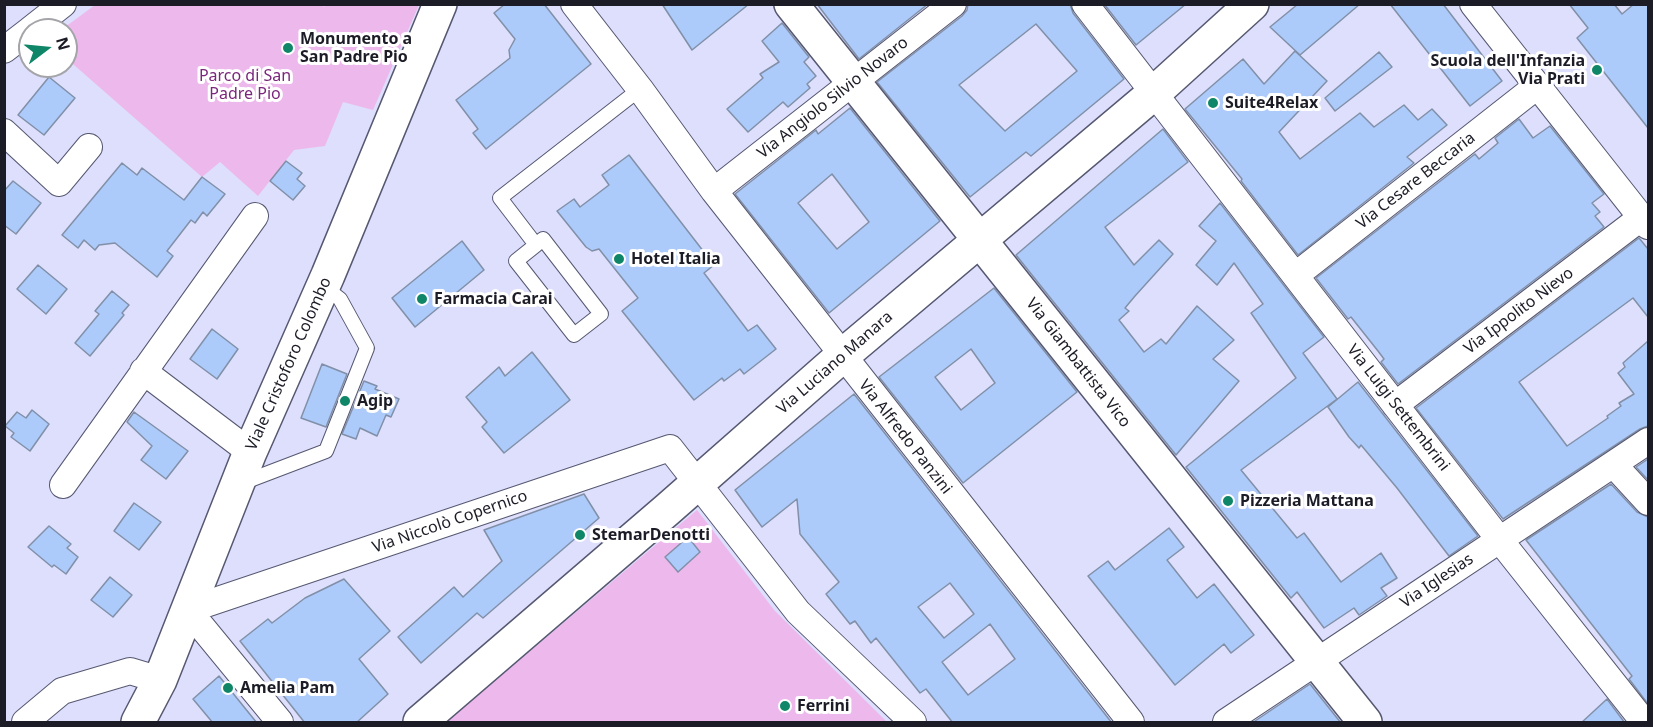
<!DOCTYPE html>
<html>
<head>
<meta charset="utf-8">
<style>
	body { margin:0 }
	#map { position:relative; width:1653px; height:727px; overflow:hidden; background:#dddffc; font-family:"Noto Sans",sans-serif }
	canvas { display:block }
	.frame { position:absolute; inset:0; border:6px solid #1c1c27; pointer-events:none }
	.north { position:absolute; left:18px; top:18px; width:60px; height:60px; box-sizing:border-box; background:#fff; border:2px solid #a4a4a9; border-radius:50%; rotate:74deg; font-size:16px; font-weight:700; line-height:24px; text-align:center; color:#1c1c27 }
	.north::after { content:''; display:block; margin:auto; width:21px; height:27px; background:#0f8667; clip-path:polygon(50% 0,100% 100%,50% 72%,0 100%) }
</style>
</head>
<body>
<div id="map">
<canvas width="1653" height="727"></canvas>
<div class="frame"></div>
<div class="north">N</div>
</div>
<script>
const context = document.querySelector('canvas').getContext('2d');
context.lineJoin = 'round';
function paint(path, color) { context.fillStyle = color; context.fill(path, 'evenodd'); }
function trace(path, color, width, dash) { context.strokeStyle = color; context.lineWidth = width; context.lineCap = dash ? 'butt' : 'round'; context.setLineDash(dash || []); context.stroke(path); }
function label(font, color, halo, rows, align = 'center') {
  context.font = font + ' "Noto Sans",sans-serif'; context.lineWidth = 6; context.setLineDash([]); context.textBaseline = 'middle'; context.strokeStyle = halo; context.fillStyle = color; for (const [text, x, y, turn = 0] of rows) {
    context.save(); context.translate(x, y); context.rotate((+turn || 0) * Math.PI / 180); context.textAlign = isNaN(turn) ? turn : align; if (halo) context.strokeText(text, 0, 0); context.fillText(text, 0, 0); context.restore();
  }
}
paint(new Path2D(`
	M322 5 324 7 326 4 419 5 373 110 343 102 325 146 294 150 258 196 220 162 202 177 66 58V30H61L95 5Z
	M697 510 775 611 887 722H446Z`), '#edb9ec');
const building = new Path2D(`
	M505 4H544L591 64 486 149 473 133 478 129 456 100 510 58 509 50 515 39 494 13Z
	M662 4H749L692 50Z
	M817 4H928L859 59Z
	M968 4H1070L1073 13 1124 79 1031 156 1026 152 970 197 877 82 962 16 967 10ZM1036 24 1077 71 1005 131 959 85Z
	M1104 4H1186L1136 45Z
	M1298 4H1360L1300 55 1270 27Z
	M1390 4H1443L1502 81 1470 106Z
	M1569 4H1614L1622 14 1634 4H1648V128L1577 38 1588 28Z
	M782 23 809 57 804 62 816 76 807 84 810 88 788 107 783 102 748 132 727 109 763 78 760 74 779 62 762 41Z
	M1295 51 1327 81 1279 132 1300 159 1360 113 1374 127 1404 105 1418 120 1432 109 1447 125 1407 157 1414 163 1298 255 1241 181 1242 179 1185 109 1243 59 1264 84Z
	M1379 52 1392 67 1335 111 1325 98Z
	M49 77 75 98 44 135 18 115Z
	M850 108 940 221 829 313 735 194 816 130 818 134ZM832 174 869 222 837 249 798 203Z
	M1519 119 1533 138 1550 126 1604 194 1592 203 1600 212 1595 216 1604 227 1398 384 1381 362 1384 359 1378 351 1351 317 1348 319 1316 278 1475 154 1479 159 1498 143 1495 138Z
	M1163 129 1188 162 1105 227 1134 265 1159 240 1173 254 1135 296 1125 308 1129 311 1119 320 1144 352 1161 339 1166 344 1197 306 1234 340 1213 359 1239 381 1176 455 1016 255Z
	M629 155 714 265 704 273 748 331 757 325 776 349 744 374 740 369 724 381 722 378 694 400 622 311 638 298 599 249 592 251 586 247 557 211 574 199 580 207 609 185 602 175Z
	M286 161 302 173 297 179 305 186 293 200 270 181Z
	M122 163 137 175 142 168 184 200 202 177 225 194 207 216 203 212 195 223 191 220 167 251 173 256 157 277 115 243 99 245 95 250 84 240 78 248 62 235Z
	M13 181 41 203 16 234 4 225V191Z
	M1220 203 1324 337 1303 353 1337 399 1241 470 1297 538 1304 533 1341 582 1381 553 1397 578 1381 588 1387 596 1359 615 1354 608 1324 628 1297 592 1291 598 1186 467 1296 378 1251 313 1263 304 1234 263 1217 285 1196 265 1216 241 1199 226Z
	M1639 238 1648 249V317L1633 298 1519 382 1567 446 1608 418 1607 416 1621 406 1619 403 1634 394 1618 373 1625 367 1623 363 1648 341V426L1640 429 1503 519 1416 408Z
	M462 241 484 270 415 327 392 298Z
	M38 265 67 289 46 314 17 289Z
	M994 288 1077 392 963 483 879 377ZM971 349 995 383 961 410 935 377Z
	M112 291 129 305 122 313 124 315 90 356 75 343 99 314 95 311Z
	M212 329 238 349 217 379 190 359Z
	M532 352 570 400 504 453 482 427 487 422 466 397 499 367 505 376Z
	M322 364 347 374 326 427 301 418Z
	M364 381 377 386 375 389 399 399 391 417 386 415 377 436 360 428 356 439 342 434Z
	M1358 382 1478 536 1449 556 1397 488 1361 445 1359 448 1349 437 1328 407Z
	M854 394 1112 723H953L926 689 920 693 876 638 871 643 855 621 850 624 826 594 839 582 800 534 797 499 762 527 735 490ZM950 583 974 614 944 638 918 607ZM990 624 1015 659 968 695 942 662Z
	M32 410 49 424 30 451 11 437 14 433 5 426 17 412 26 418Z
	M134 412 188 451 166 479 141 460 152 446 127 422Z
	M1648 459V480L1636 467Z
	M1611 484 1637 512 1648 517V704L1629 679 1632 676 1526 540Z
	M584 494 599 518 483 618 477 613 421 663 398 637 454 587 463 597 502 561 484 530Z
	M134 503 161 522 139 550 114 531Z
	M49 526 71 544 67 548 78 557 66 574 54 565 52 567 28 547Z
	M1169 528 1184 547 1167 560 1197 598 1214 584 1254 635 1231 653 1224 644 1175 685 1088 576 1108 561 1115 570Z
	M688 537 700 552 678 572 665 557Z
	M110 577 132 595 113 617 91 600Z
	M344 579 390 631 359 659 388 694 356 723H305L240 641 268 619 272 623 305 598Z
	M219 676 257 723H213L193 699Z
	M1310 684 1341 723H1252Z
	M1607 699 1625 723H1581Z`);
paint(building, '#accafa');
trace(building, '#8190a8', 1.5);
const service = new Path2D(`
	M536 245 543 239 601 314 574 335 516 261 536 245 500 198 640 89
	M242 483 326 451 367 348 340 299 323 286`);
const minor = new Path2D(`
	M574 4 640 89 714 191 1131 722
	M1085 4 1499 539 1644 722
	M1473 4 1648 226
	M30 30 63 4
	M4 50 30 30
	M4 132 59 183 89 147
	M714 191 953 4
	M1296 275 1537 86
	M143 371 250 452
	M1395 405 1642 217
	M1614 465 1648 502
	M63 485 255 216
	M25 722 62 691 130 671 160 680
	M280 722 188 610 670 448 798 612 913 722
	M1226 722 1648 441`);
const tertiary = new Path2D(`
	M791 4 1365 722
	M420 722 668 509 842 356 1154 93 1252 4`);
const secondary = new Path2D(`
	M138 722 160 680 250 452 328 275 440 4`);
trace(service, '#565871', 16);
trace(minor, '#565871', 28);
trace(tertiary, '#565871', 36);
trace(secondary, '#565871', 36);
trace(service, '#fff', 14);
trace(minor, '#fff', 26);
trace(tertiary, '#fff', 33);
trace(secondary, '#fff', 33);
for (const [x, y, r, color] of [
	[288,48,6,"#0f8667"],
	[1597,70,6,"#0f8667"],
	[1213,103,6,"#0f8667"],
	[619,259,6,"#0f8667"],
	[422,299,6,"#0f8667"],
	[345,401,6,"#0f8667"],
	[1228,501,6,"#0f8667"],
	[580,535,6,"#0f8667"],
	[228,688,6,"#0f8667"],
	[785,706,6,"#0f8667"]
]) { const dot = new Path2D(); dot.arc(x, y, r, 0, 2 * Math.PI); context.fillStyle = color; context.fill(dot); trace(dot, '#fff', 2); }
label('bold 16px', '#1c1c27', '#fff', [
	["Monumento a",300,39],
	["San Padre Pio",300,57],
	["Scuola dell'Infanzia",1585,61,"right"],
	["Via Prati",1585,79,"right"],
	["Suite4Relax",1225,103],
	["Hotel Italia",631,259],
	["Farmacia Carai",434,299],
	["Agip",357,401],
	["Pizzeria Mattana",1240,501],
	["StemarDenotti",592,535],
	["Amelia Pam",240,688],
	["Ferrini",797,706]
], 'left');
label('16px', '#7a277b', '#fff', [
	["Parco di San",245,76],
	["Padre Pio",245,94]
]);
label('16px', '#1c1c27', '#fff', [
	["Via Angiolo Silvio Novaro",833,98,-38],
	["Via Cesare Beccaria",1416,181,-38],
	["Via Ippolito Nievo",1519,311,-37],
	["Via Luciano Manara",835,363,-41],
	["Via Giambattista Vico",1078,363,52],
	["Viale Cristoforo Colombo",289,364,-66],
	["Via Luigi Settembrini",1398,408,52],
	["Via Alfredo Panzini",905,437,52],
	["Via Niccolò Copernico",450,522,-19],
	["Via Iglesias",1437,581,-34]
]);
</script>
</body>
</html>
